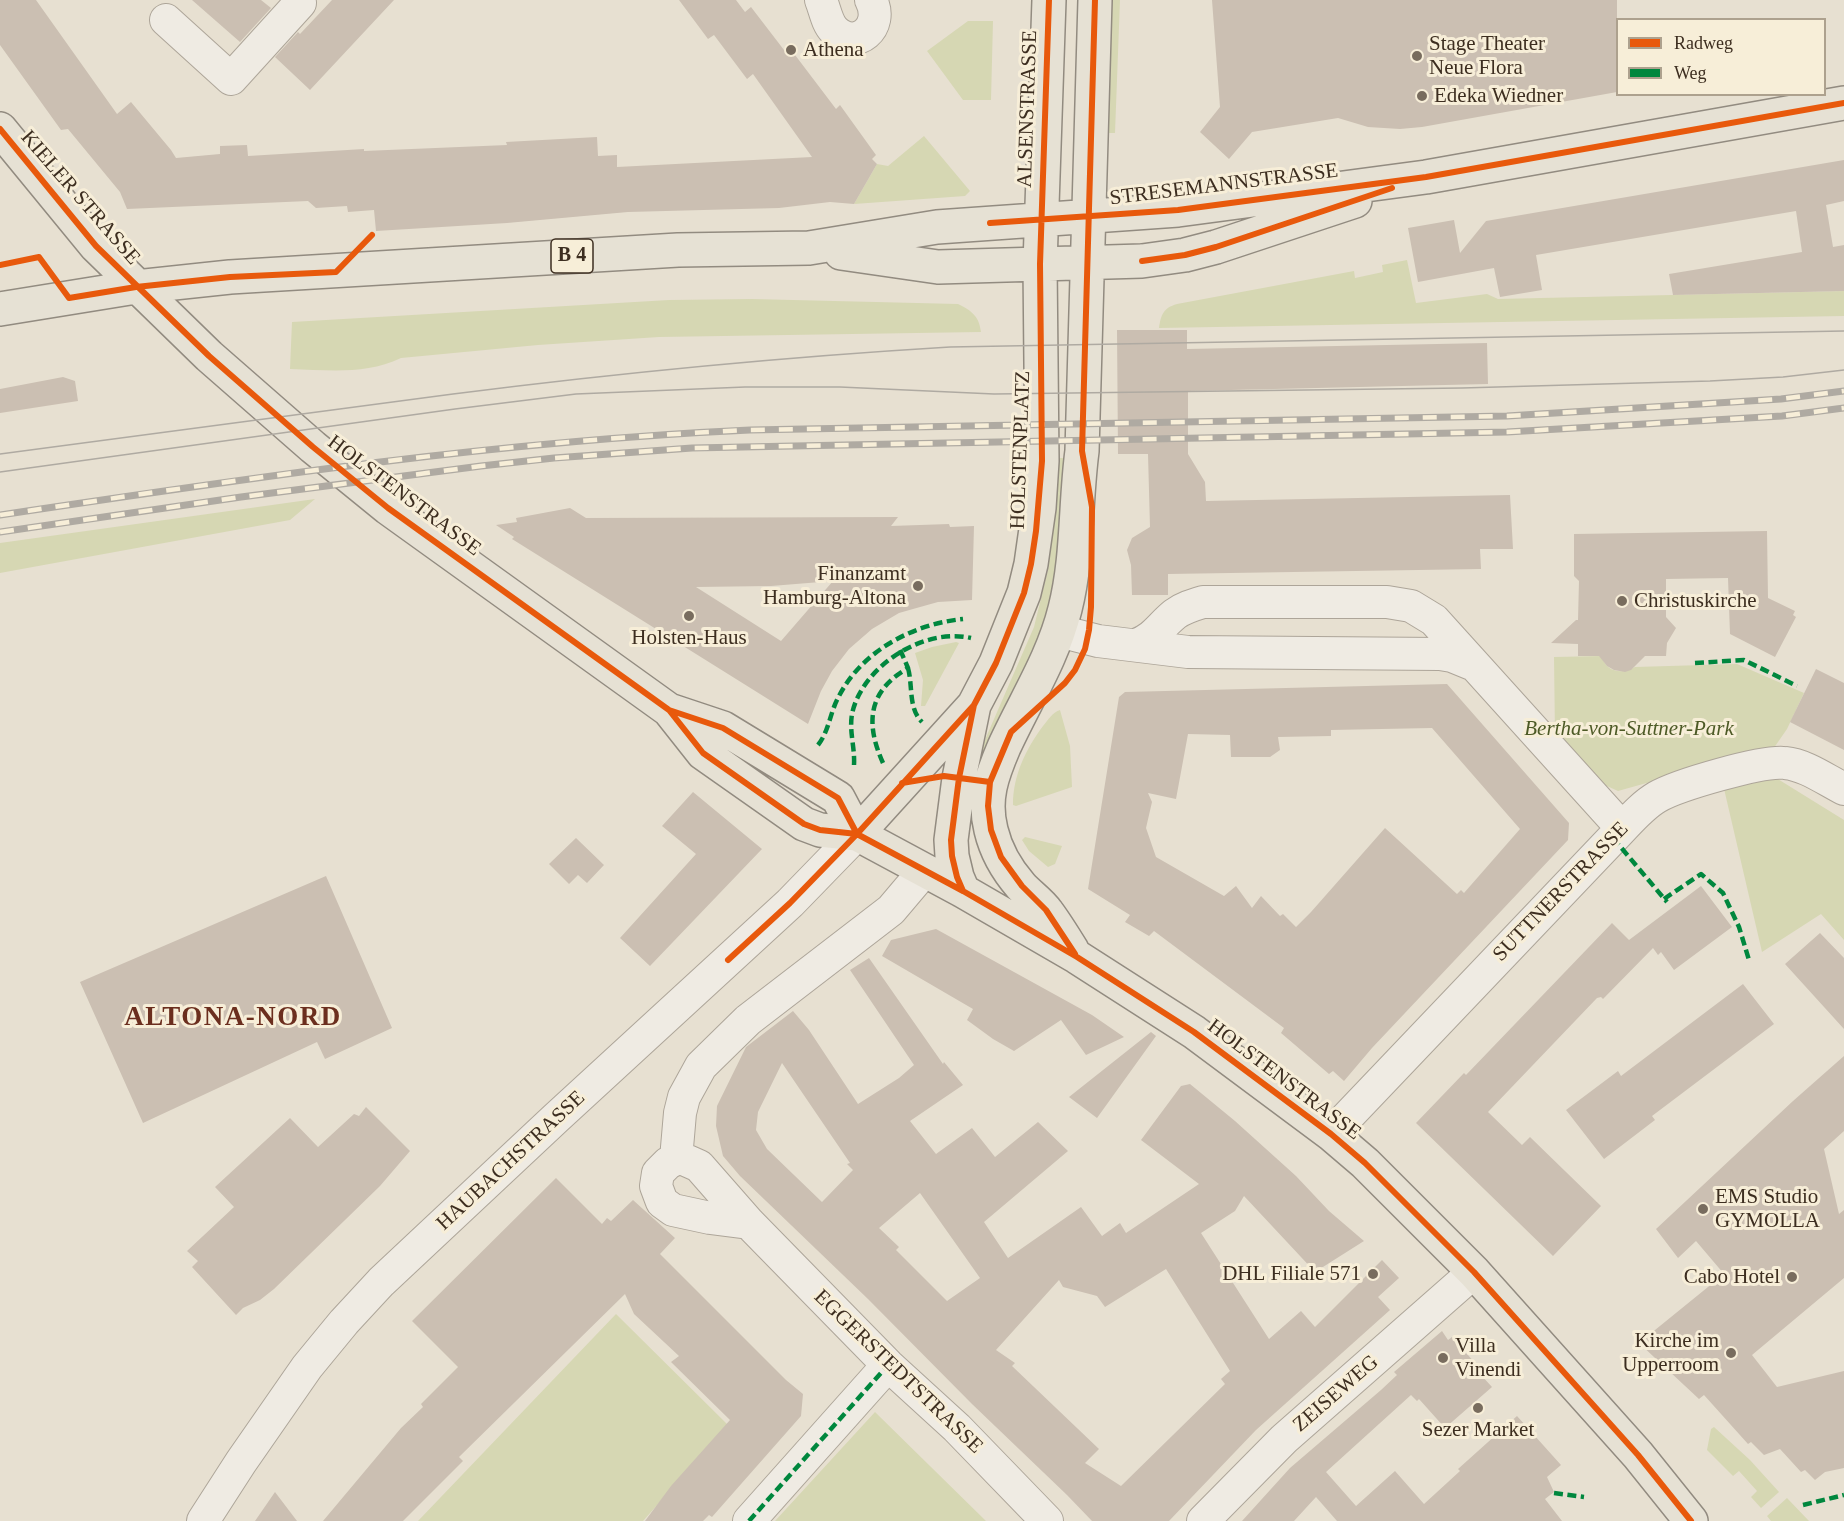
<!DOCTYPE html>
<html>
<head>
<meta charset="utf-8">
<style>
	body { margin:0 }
	#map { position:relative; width:1844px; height:1521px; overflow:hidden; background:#e7e0d1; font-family:Georgia,serif }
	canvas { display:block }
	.legend { position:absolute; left:1616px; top:18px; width:210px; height:78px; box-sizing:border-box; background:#f7eed8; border:2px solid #ada18e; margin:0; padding:8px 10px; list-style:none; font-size:18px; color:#3d2e20 }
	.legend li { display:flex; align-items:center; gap:12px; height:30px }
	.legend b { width:30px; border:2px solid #ada18e }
</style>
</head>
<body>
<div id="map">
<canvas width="1844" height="1521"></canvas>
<ul class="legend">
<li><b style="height:8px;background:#e8590c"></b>Radweg</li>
<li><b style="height:8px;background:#00873e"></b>Weg</li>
</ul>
</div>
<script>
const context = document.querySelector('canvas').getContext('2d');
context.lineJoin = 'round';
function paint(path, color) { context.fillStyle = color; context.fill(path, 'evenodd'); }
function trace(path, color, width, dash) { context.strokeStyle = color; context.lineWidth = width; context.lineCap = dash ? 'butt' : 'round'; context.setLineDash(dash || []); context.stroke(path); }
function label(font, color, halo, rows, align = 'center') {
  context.font = font + ' Georgia,serif'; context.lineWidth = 6; context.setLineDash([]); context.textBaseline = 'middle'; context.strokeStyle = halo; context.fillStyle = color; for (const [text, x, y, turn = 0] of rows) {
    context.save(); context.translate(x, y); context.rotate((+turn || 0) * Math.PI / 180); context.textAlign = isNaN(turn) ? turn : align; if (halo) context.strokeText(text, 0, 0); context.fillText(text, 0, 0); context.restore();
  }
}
paint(new Path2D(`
	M1109 0H1120L1115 133H1106Z
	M968 21H993L991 100H963L927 51Z
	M924 136 970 191 965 196 854 204 877 164 888 166Z
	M1407 260 1416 303 1487 294 1498 299 1844 291V316L1159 328C1161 315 1163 308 1177 304L1354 271 1355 278 1383 272 1382 265Z
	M752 299 958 304C972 311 979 316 981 332L659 337 538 345 401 358C365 375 329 370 290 369L292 322 669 300Z
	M1057 458H1065L1062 570 1042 650 978 773 977 769 981 749 1034 627 1048 570Z
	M315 499 290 520 0 573V543Z
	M956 642 959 643 925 706H921L923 680 915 653 932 647Z
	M1602 656C1605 672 1623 675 1635 667L1737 664 1804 693 1787 729 1760 768 1844 820V940L1821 914 1762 952 1718 763 1618 791 1598 782 1555 736 1554 657Z
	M1060 710 1070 746 1072 787 1016 806 1013 805C1013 775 1026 749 1043 726 1048 720 1053 712 1060 710Z
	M1025 837 1062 846 1055 864 1048 867 1029 851 1022 840Z
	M616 1314 728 1425 643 1521H418Z
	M875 1412 986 1521H775Z
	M1714 1427 1750 1460 1779 1492 1761 1508 1751 1497 1757 1491 1739 1471 1733 1476 1707 1450 1711 1429Z
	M1787 1498 1809 1521H1771L1767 1516Z`), '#d6d7b3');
paint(new Path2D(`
	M0 0H36L117 114 131 102 171 150 176 158 220 154V146L247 145 248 156 364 149V151L507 145 506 142 597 137 598 156 617 155V167L812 157 753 74 747 79 714 35 708 39 679 0H736L745 12 751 7 784 50 789 47 836 109 840 105 876 155 872 159 877 164 854 204 830 202 779 208 628 212 507 223 376 231 374 210 348 212 347 206 316 208 308 201 127 209 120 192 68 129 61 130 0 45Z
	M192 0H261L271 8 240 42Z
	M332 0H394L310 90 275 57 298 32 300 34Z
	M1212 0H1617V92L1422 127 1400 129 1368 127 1338 118 1252 132 1229 159 1200 132 1220 107Z
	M1844 160V201L1826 205 1833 247 1844 245V291L1673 295 1669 274 1802 252 1796 211 1536 255 1542 290 1500 297 1494 268 1418 282 1408 228 1454 220 1460 253 1486 221Z
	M1117 330H1187V349L1487 343 1488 384 1188 391V454L1205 482 1206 501 1510 495 1513 549H1480L1481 569 1168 574V595H1132L1131 565 1127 550 1132 538 1150 527 1148 454H1118Z
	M63 377 75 381 78 401 0 413V389Z
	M570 508 586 518 898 517 891 526 949 524 950 527 974 526 972 600 938 602 913 609 899 613 872 629 849 649 832 671 821 691 808 724 512 539 514 537 496 525 517 522 516 518ZM833 581 781 641 696 587 771 586Z
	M1767 531 1768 598 1795 611 1793 615 1796 617 1775 657 1730 634 1728 578 1666 579V617L1676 628 1667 643 1666 656H1645L1631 670 1625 672 1614 670 1607 666 1599 656H1578V644L1551 643 1576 620H1578L1579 581 1574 576V534Z
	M1816 669 1844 683V750L1790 722Z
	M1447 684 1569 823 1568 840 1372 1048 1344 1081 1333 1071 1329 1074 1281 1033 1284 1028 1154 931 1149 936 1125 922 1130 915 1088 889 1119 697 1125 692ZM1432 728 1520 829 1464 893 1461 890 1457 894 1385 828 1311 912 1296 927 1283 914 1280 916 1261 896 1252 908 1236 886 1224 896 1156 857 1146 828 1152 802 1148 793 1176 799 1188 734 1230 735 1231 757H1270L1280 750 1278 737 1331 736V730Z
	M693 792 762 849 650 966 620 938 696 854 662 826Z
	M576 838 604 865 587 883 578 875 569 884 549 864Z
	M326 876 392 1028 325 1059 317 1042 143 1123 80 982Z
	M1701 886 1732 927 1674 970 1661 952 1658 955 1653 948 1603 999 1601 997 1597 998 1488 1112 1522 1145 1530 1137 1601 1206 1553 1256 1416 1123 1464 1073 1466 1075 1612 923 1629 940Z
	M936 929 1092 1015 1124 1037 1086 1055 1061 1020 1014 1051 993 1039 967 1020 973 1009 882 956 891 940Z
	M1820 933 1844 958V1029L1785 964Z
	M869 958 943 1064 944 1062 963 1085 910 1121 936 1154 972 1128 995 1157 1038 1122 1068 1151 984 1222 1008 1258 1081 1207 1102 1236 1120 1223 1126 1233 1199 1184 1141 1140 1181 1086 1190 1084 1235 1121 1296 1176 1329 1211 1364 1241 1315 1272 1244 1196 1235 1211 1201 1233 1269 1339 1301 1311 1315 1327 1382 1260 1399 1278 1378 1297 1390 1310 1256 1430 1169 1521H1092L1067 1495 972 1404 868 1299 740 1176 723 1156 716 1126 717 1106 746 1047 793 1011 809 1030 858 1104 899 1078 914 1065 850 970ZM782 1063 850 1163 847 1164 853 1170 822 1202 767 1149 756 1130 758 1112ZM920 1193 980 1278 947 1301 896 1250 899 1247 879 1228ZM1166 1269 1230 1371 1221 1379 1225 1384 1121 1486 1085 1463 1099 1449 1012 1366 1015 1363 996 1350 1059 1280 1063 1287 1097 1296 1105 1307Z
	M1743 984 1774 1024 1652 1116 1655 1120 1604 1159 1566 1110 1618 1071 1621 1076Z
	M1151 1032 1156 1036 1097 1118 1069 1097Z
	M1844 1056V1131L1824 1149 1839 1214 1844 1210V1278L1752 1355 1777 1387 1844 1371V1468L1825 1472 1815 1480 1805 1470 1801 1472 1780 1449 1764 1455 1751 1442 1748 1444 1704 1395 1699 1399 1639 1343 1724 1274 1696 1241 1678 1258 1656 1229 1793 1101Z
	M366 1107 410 1151 380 1186 274 1289 260 1300 243 1308 236 1315 192 1267 198 1261 187 1251 234 1207 215 1187 290 1118 318 1147 354 1114 359 1116Z
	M556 1178 602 1224 607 1218 611 1221 633 1200 675 1238 660 1254 786 1380 803 1394 801 1416 712 1517 709 1515 703 1521H645L671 1486 730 1420 671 1362 679 1356 634 1314 625 1294 459 1457 463 1461 403 1521H323L401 1428 423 1407 421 1404 458 1367 412 1321Z
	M1442 1331 1448 1340 1452 1337 1483 1372 1481 1375 1492 1387 1445 1428 1419 1399 1417 1401 1411 1395 1326 1472 1356 1506 1395 1471 1424 1504 1460 1471 1458 1469 1517 1416 1561 1465 1547 1477 1554 1492 1545 1499 1562 1521H1337L1316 1497 1294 1521H1242L1290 1468 1381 1390 1397 1375 1394 1372Z
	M275 1492 297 1521H255Z`), '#cbbfb2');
const minor = new Path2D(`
	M821 0C825 10 827 23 834 30 856 52 885 27 871 0
	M166 20 231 79 300 3
	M1059 631 1098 641 1188 652 1440 654 1452 656 1474 665
	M1136 645C1155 638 1160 626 1175 614 1183 608 1193 605 1203 602H1387L1411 606 1434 620 1622 828
	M1331 1134 1613 838C1627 824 1640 807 1657 797 1678 785 1763 760 1785 763 1806 765 1826 780 1844 789
	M676 1159 680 1113 684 1097 701 1066 748 1020 891 910 924 871
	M749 1223 710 1218 673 1210 662 1202 656 1186 658 1173 668 1163 676 1159 681 1158 699 1166 749 1223 888 1365 957 1428 1047 1521
	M203 1521 241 1462 307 1367 344 1322 381 1282 556 1118 790 903 857 834
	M749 1521 888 1365
	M1203 1521 1284 1439 1474 1272`);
const major = new Path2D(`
	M0 129 96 246 209 356 313 447 388 508 669 710 723 728 838 798 857 834
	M841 253 938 267 1142 261 1185 255 1216 247 1355 201
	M0 309 136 287 230 277 678 250 809 248 937 227 1178 210 1426 177 1844 103
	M669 710 703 753 804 824 820 830 857 834 963 891 1077 957 1194 1032 1331 1134 1365 1163 1474 1272 1638 1455 1691 1521
	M857 834 974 705 996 663 1024 593 1031 564 1039 508 1042 461 1040 264 1049 0
	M963 891 957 877 952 856 951 840 959 778 974 705
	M1072 950C1064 937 1056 924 1047 912 1040 902 1029 895 1021 886 1007 870 996 851 991 830 983 799 992 775 1004 747 1025 701 1053 658 1065 609 1078 558 1075 504 1082 451L1095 0`);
trace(minor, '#ada599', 34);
trace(major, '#928b80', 36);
trace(minor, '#efebe3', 32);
trace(major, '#e6e1d4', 33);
trace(new Path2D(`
	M0 454C151 435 302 413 453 394 618 373 784 357 950 347L1844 331
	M0 472 455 409 576 394 745 387H840L994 394 1462 388 1710 381 1783 377 1844 370`), '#afaaa2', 1.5);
const rail = new Path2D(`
	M0 515C249 478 498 441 750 430L1507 416 1781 399 1844 391
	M0 532 241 497 481 466 554 458 692 448 1507 432 1782 416 1844 408`);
trace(rail, '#afaaa2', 7);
trace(rail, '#f7eed8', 4.5, [14]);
trace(new Path2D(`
	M1695 663 1744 660 1797 686
	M908 668C913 686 908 708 922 722
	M818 745C829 731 830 713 838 698 861 651 913 624 963 619
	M883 763C865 723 868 691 908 668L899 647
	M854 765C855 747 849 732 852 714 862 666 924 627 971 638
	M1613 838 1667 902
	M1664 899 1701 874 1723 893 1739 927 1749 960
	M1554 1493 1584 1497
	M1803 1505 1844 1495
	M749 1521 888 1365`), '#00873e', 4.5, [9, 4.5]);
trace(new Path2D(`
	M0 129 96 246 209 356 313 447 388 508 669 710 723 728 838 798 857 834
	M990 223 1178 210 1426 177 1844 103
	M1142 261 1185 255 1216 247 1392 188
	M0 265 39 257 69 298 136 287 230 277 336 272 372 235
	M669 710 703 753 804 824 820 830 857 834 963 891 1077 957 1194 1032 1331 1134 1365 1163 1474 1272 1638 1455 1691 1521
	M902 783 944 776 990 782
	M963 891 957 877 952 856 951 840 959 778 974 705
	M1075 954 1046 910 1022 886 1001 857 991 830 988 806 990 782 1011 732 1065 683 1075 670 1085 649 1089 630 1091 607 1092 507 1082 451 1095 0
	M728 960 790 903 857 834 974 705 996 663 1024 593 1031 564 1036 531 1042 461 1040 264 1049 0`), '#e8590c', 6);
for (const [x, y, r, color] of [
	[791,50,6,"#786c5e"],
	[1417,56,6,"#786c5e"],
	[1422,96,6,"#786c5e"],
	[918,586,6,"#786c5e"],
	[1622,601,6,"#786c5e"],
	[689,616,6,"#786c5e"],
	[1703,1209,6,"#786c5e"],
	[1373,1274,6,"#786c5e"],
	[1792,1277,6,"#786c5e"],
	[1731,1353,6,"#786c5e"],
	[1443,1358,6,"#786c5e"],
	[1478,1408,6,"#786c5e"]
]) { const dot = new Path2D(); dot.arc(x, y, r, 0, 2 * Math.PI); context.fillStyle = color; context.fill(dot); trace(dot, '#f7eed8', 2); }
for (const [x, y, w] of [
	[572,256,42]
]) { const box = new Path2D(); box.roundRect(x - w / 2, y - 17, w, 34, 4.5); context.fillStyle = '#f7eed8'; context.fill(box); trace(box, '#3d2e20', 1.5); }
label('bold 20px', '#3d2e20', null, [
	["B 4",572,256]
]);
label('21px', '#3d2e20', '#f7eed8', [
	["Stage Theater",1429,44],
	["Neue Flora",1429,68],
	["Athena",803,50],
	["Edeka Wiedner",1434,96],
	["Finanzamt",906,574,"right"],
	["Hamburg-Altona",906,598,"right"],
	["Christuskirche",1634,601],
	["Holsten-Haus",689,638,"center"],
	["EMS Studio",1715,1197],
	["GYMOLLA",1715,1221],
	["DHL Filiale 571",1361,1274,"right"],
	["Cabo Hotel",1780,1277,"right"],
	["Kirche im",1719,1341,"right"],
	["Upperroom",1719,1365,"right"],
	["Villa",1455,1346],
	["Vinendi",1455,1370],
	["Sezer Market",1478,1430,"center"]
], 'left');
label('21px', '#3d2e20', '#f7eed8', [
	["ALSENSTRASSE",1028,109,-88],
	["STRESEMANNSTRASSE",1224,185,-7],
	["KIELER STRASSE",80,198,49],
	["HOLSTENPLATZ",1021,450,-88],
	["HOLSTENSTRASSE",404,496,37],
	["SUTTNERSTRASSE",1561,892,-46],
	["HOLSTENSTRASSE",1284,1080,37],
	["HAUBACHSTRASSE",511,1161,-43],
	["EGGERSTEDTSTRASSE",898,1372,44],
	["ZEISEWEG",1336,1394,-41]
]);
label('italic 21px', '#4d5a26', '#f7eed8', [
	["Bertha-von-Suttner-Park",1629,729]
]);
context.letterSpacing = '1.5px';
label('bold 27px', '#6b2e1e', '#f7eed8', [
	["ALTONA-NORD",233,1018]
]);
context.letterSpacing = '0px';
</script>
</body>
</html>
